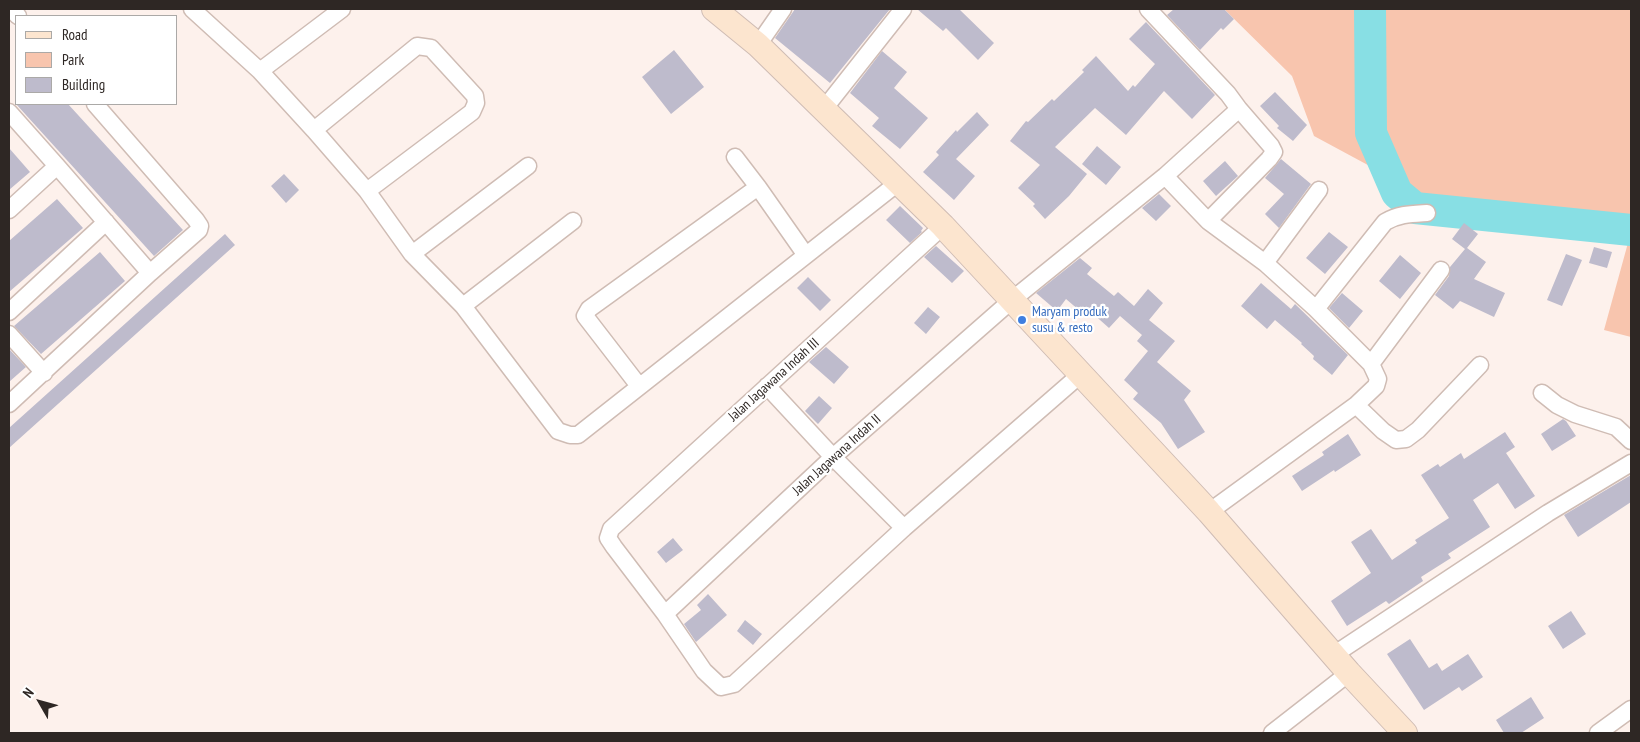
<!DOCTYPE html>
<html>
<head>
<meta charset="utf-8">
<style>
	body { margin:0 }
	#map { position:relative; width:1640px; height:742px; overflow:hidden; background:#fdf1ec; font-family:"PT Sans Narrow",sans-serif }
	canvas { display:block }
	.frame { position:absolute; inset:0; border:10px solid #2e2724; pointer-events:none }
	.legend { position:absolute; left:15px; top:15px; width:162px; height:90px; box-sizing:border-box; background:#fff; border:1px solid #aba9a7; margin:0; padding:6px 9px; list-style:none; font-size:15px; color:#2e2724 }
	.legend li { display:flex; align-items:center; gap:10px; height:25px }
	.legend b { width:25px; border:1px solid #aba9a7 }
	.north { position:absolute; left:15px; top:677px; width:50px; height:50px; -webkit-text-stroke:4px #fff; paint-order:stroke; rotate:308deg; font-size:14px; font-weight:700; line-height:20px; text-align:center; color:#2e2724 }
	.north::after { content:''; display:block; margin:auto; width:18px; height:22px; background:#2e2724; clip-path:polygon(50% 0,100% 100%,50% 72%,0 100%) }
</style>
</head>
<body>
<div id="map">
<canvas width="1640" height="742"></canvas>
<div class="frame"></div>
<ul class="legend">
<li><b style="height:6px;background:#fce5cf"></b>Road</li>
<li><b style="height:14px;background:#f8c5ae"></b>Park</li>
<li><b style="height:14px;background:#bebbcc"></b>Building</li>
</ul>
<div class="north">N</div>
</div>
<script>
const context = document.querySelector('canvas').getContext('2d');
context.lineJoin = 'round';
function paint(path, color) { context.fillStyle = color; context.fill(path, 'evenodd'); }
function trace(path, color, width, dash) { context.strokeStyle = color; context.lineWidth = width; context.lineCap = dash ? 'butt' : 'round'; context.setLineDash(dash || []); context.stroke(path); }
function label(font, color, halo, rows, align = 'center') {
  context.font = font + ' "PT Sans Narrow",sans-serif'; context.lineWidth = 4.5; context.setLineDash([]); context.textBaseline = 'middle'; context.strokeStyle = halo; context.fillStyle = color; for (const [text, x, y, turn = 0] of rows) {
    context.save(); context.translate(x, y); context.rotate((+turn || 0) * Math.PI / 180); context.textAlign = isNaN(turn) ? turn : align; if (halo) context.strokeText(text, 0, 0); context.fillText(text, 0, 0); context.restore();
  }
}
paint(new Path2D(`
	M1224 9H1631V221L1537 216 1468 219 1314 136 1292 76Z
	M1631 232V337L1604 330Z`), '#f8c5ae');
trace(new Path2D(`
	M1370 9 1371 133 1397 193 1415 208 1631 230`), '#88dfe4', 32);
paint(new Path2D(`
	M795 9H890L830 83 775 38Z
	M917 9H959L994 43 978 60 946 28 943 31Z
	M1174 9H1224L1234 19 1223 30 1221 28 1200 50 1167 15Z
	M1146 22 1215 95 1192 119 1164 91 1126 135 1095 108 1055 147 1087 174 1069 196 1045 219 1033 206 1035 204 1018 188 1040 165 1010 141 1026 121 1028 122 1052 99 1054 101 1084 72 1082 70 1096 56 1128 91 1133 85 1135 87 1155 64 1129 39Z
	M674 50 704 87 671 114 642 77Z
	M882 51 907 72 894 88 928 118 900 149 872 126 879 118 850 93Z
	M1275 92 1307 125 1293 141 1277 128 1279 126 1260 106Z
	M16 104H68L183 230 154 256Z
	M977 112 989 125 956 159 975 176 954 200 923 172 939 155 936 152 956 130 957 132Z
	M1097 146 1121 167 1106 185 1082 164Z
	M9 148 30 172 9 190Z
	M1281 159 1311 184 1279 228 1265 214 1284 194 1265 178Z
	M1225 161 1238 176 1216 196 1203 181Z
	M284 174 299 190 286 203 271 186Z
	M1159 194 1171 206 1156 221 1142 208Z
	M57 199 83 228 9 292V241Z
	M900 206 923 228 921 231 922 232 910 243 886 220Z
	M1464 223 1478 234 1467 248 1486 262 1474 279 1505 293 1494 317 1460 301 1453 309 1435 295 1449 276 1450 267 1465 249 1452 239Z
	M1329 232 1348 247 1325 274 1306 258Z
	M225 234 235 245 9 448V428Z
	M936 246 964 271 952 283 924 257Z
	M1594 247 1612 252 1607 268 1589 263Z
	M100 252 125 281 41 354 14 326Z
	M1566 254 1582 260 1562 306 1547 300Z
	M1400 255 1421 273 1400 299 1379 281Z
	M1080 258 1092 268 1087 274 1114 296 1118 292 1134 306 1148 289 1163 303 1149 320 1175 341 1157 362 1191 391 1184 400 1205 432 1178 449 1161 423 1133 399 1138 393 1124 380 1148 351 1137 341 1142 335 1120 316 1109 328 1091 312 1087 317 1066 299 1057 311 1036 293Z
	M808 277 831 300 820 311 797 288Z
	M1261 283 1291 309 1295 304 1348 355 1332 375 1313 359 1314 356 1301 344 1302 343 1275 320 1267 329 1241 306Z
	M1342 293 1363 311 1349 328 1329 308Z
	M928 307 940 317 926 334 914 323Z
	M826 347 849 367 834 384 809 362Z
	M9 349 26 367 9 382Z
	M819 396 832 408 818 424 805 411Z
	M1563 419 1566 421 1576 436 1552 451 1541 434Z
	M1505 432 1515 447 1506 453 1535 496 1515 509 1498 483 1473 500 1490 527 1448 554 1451 558 1421 577 1423 581 1389 604 1386 601 1347 626 1331 601 1371 573 1351 542 1371 529 1392 560 1417 543 1415 540 1449 518 1421 475 1438 464 1440 467 1461 453 1464 459Z
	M1348 434 1361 455 1335 472 1334 470 1302 491 1292 476 1324 455 1322 452Z
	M1631 475V502L1578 537 1564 515Z
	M673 538 683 550 666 563 657 552Z
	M708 594 727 615 696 642 684 624 701 610 697 605Z
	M1571 611 1586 634 1563 649 1548 626Z
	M745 620 762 634 753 645 737 631Z
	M1410 639 1429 668 1437 663 1442 671 1468 654 1483 677 1462 691 1459 687 1424 710 1387 654Z
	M1531 697 1544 718 1521 733H1504L1496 720Z`), '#bebbcc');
const street = new Path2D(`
	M11 9 18 16
	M192 9 260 71 314 130 367 191 412 254 463 306 558 431 570 435H578L899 182
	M758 45 783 9
	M260 71 342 9
	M824 109 903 9
	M9 112 57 166 150 273
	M314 130 417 46 431 48 475 96 476 103 472 112 367 191
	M1165 176 1208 221 1265 263 1316 309 1371 364 1378 379 1376 386 1356 405 1209 512
	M758 187 805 254
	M9 210 57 166
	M1208 221 1269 159 1274 152 1271 146 1239 109
	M943 226 611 529 608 538 614 547 665 614 704 671 721 687 734 684 904 528 1081 374
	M412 254 528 166
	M1265 263 1319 190
	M463 306 573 221
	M1316 309 1385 222C1399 214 1411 214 1427 213
	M9 312 106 222
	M9 334 44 373
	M1371 364 1441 270
	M639 386 585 316 589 309 758 187 735 157
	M767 386 833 457 904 528
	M1542 393 1557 405 1575 414 1616 427 1631 441
	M9 404 150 273 199 230 200 226 196 220 95 104
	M1356 405 1383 431 1396 440 1406 439 1418 430 1480 365
	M665 614 833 457 1012 300 1165 176 1239 109 1228 94 1148 9
	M1335 654 1548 513 1631 463
	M1272 733 1349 673
	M1598 733 1631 709`);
const secondary = new Path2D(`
	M714 9 758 45 943 226 1209 512 1349 673 1405 733`);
trace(street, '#cfbcb4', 19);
trace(secondary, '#cfbcb4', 26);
trace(street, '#fff', 16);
trace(secondary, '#fce5cf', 24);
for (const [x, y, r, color] of [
	[1022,320,5,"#3f7fe0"]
]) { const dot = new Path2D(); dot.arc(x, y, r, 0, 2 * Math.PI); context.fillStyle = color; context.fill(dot); trace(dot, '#fff', 2); }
label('14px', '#366cbe', '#fff', [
	["Maryam produk",1032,312],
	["susu & resto",1032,328]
], 'left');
label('14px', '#2e2724', '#fff', [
	["Jalan Jagawana Indah III",774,380,-42],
	["Jalan Jagawana Indah II",837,455,-42]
]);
</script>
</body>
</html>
